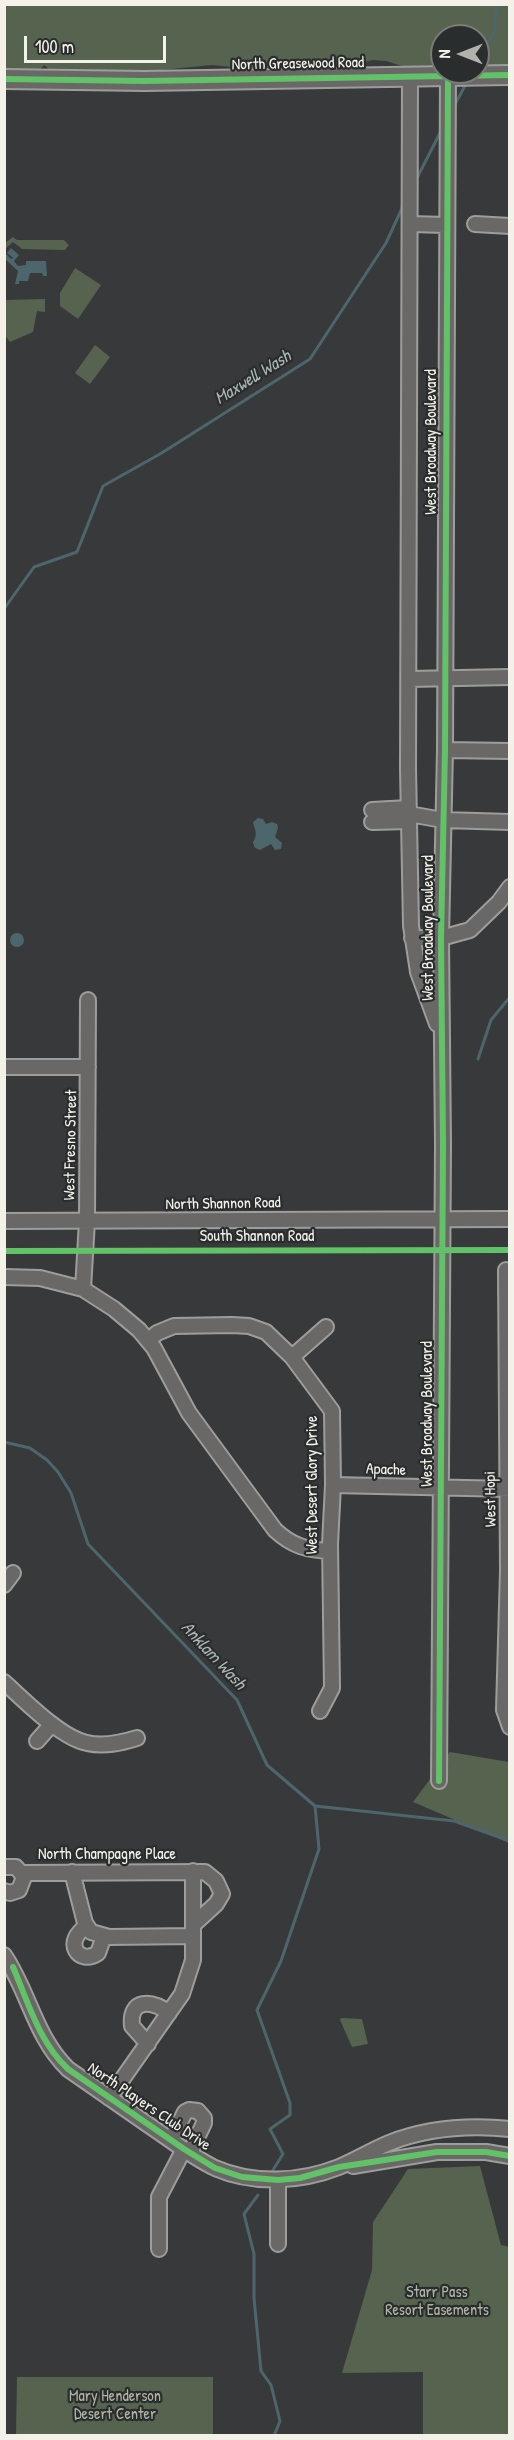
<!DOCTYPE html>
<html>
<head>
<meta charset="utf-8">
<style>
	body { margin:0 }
	#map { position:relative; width:514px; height:2440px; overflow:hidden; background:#38393b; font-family:"Patrick Hand",sans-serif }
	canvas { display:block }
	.frame { position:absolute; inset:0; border:6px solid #f4f1e8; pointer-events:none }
	.north { position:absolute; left:430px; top:24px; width:60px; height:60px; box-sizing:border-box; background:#2a2d2e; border:2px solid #7b7b78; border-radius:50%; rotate:270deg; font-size:16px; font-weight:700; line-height:24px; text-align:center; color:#f4f1e8 }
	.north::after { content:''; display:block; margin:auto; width:21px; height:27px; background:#b2b1ab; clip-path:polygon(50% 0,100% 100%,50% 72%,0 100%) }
	.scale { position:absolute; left:24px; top:36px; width:142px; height:27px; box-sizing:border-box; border:3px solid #f4f1e8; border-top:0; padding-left:8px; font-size:18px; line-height:21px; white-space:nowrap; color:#f4f1e8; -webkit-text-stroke:4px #2a2d2e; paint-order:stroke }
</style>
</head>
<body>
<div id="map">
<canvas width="514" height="2440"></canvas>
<div class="frame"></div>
<div class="north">N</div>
<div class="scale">100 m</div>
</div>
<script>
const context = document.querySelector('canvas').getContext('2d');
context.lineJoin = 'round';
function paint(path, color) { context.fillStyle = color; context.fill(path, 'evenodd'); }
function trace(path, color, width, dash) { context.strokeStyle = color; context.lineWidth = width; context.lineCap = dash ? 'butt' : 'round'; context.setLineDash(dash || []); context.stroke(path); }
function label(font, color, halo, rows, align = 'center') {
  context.font = font + ' "Patrick Hand",sans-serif'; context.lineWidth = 4.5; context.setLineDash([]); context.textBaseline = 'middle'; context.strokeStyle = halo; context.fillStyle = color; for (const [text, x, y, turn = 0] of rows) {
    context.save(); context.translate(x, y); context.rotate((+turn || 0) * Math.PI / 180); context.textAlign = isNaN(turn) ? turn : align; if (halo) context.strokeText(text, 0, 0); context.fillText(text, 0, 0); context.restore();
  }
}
paint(new Path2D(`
	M5 5H509V67L487 65 478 62V36H442V63L439 66H402L386 61 373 60 349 65 312 64 299 68H242L212 65 161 70 63 72 50 70 44 65 39 71H5Z
	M13 237 17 240H64L69 245 65 250 22 249 13 242 5 249V243Z
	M75 268 101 285 78 319 60 306V293Z
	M45 299V312L37 311 33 332 10 342 5 336V300Z
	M95 345 110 357 90 384 75 373Z
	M450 1752 509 1762V1843L413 1802Z
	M341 2018 362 2019 368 2044 352 2047 340 2020Z
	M480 2166 501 2245 509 2247V2435H423V2372L342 2373 372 2270 373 2222 408 2169Z
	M17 2377H213V2435H16Z`), '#56634f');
paint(new Path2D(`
	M11 248 19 255 14 261 18 266 26 265V261H46L47 276H43L42 273H30L28 281H19V284H15L18 271 5 259 6 254 11 259 13 258 7 253Z
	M258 818 263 819 266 824 272 822 277 824 278 828 275 837 282 843 281 849 275 850 271 844 260 850 255 848 253 842C258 834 255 830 253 822Z
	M10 940a7 7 0 1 1 14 0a7 7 0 1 1-14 0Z`), '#4c666c');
trace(new Path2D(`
	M478 62 494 32 497 4
	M453 108 467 82
	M415 182 442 129
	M4 609 34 567 77 552 103 486 160 454 310 359 386 243 404 204
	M478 1059 491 1020 510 997
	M4 1442 30 1448 47 1460 58 1472 71 1493 88 1544 237 1700 267 1765 315 1806 454 1821 510 1841
	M273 2170 283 2154 270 2129 290 2115V2103L257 2010 281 1961 319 1849 315 1806
	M258 2195 244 2214 254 2254V2298L261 2371 271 2385 280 2421 274 2436`), '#4c666c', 3);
const minor = new Path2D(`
	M410 75 408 768 411 926 418 972 437 1024
	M410 224 446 225
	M475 224 510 226
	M409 679 510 677
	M445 750 510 751
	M372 810 409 808
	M409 814 443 820 510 822
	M372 822 409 821
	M412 938H441L470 930 499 902 510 887
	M4 1067H88
	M4 1221 510 1219
	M506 1270 508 1571 504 1710 510 1727
	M4 1277 40 1278 83 1289 114 1309 139 1330 154 1348 189 1413 275 1530C292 1546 307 1550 330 1551
	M83 1289 87 1221 88 1000
	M148 1341 157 1333 174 1326 232 1325 249 1326 266 1332 292 1357 332 1411 333 1485 330 1544 332 1688 320 1711
	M292 1357 326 1327
	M333 1485 510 1489
	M4 1585 13 1573
	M4 1682C24 1700 61 1738 87 1743 104 1747 121 1743 137 1738
	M37 1741 52 1724
	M439 1781 443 1145 441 938 445 750 448 75
	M4 1867H16L24 1877 19 1890 10 1893 4 1891
	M72 1872 85 1923 91 1932 109 1937 193 1936
	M22 1873 205 1872 216 1881 222 1894 216 1904 193 1925
	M87 1926C62 1942 79 1966 98 1953L104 1936
	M4 1955C29 1992 35 2037 68 2069 95 2088 123 2107 150 2126 171 2140 192 2157 215 2168 254 2185 301 2182 339 2167 356 2160 372 2150 389 2143 427 2128 469 2125 510 2129
	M148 2044 132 2026C129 1998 152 2000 169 2013
	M109 2098 182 1994 193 1960V1871
	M171 2140 185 2112 189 2110 198 2111 204 2118V2123L190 2153
	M353 2166 437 2152H486L510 2156
	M278 2180V2244
	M159 2249V2197L184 2149`);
const major = new Path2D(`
	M4 79 144 81 510 75`);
trace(minor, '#9d9d9c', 18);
trace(major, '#9d9d9c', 22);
trace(minor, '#696866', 14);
trace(major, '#696866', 18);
trace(new Path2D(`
	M4 79 144 81 510 75
	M4 1251 510 1250
	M439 1781 443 1145 441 938 445 750 448 75
	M13 1967C28 2002 39 2042 68 2069L184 2149 215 2168 242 2177 278 2180 300 2178 339 2167 437 2152H486L510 2156`), '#61c268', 6);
label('16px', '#f4f1e8', '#2a2d2e', [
	["North Greasewood Road",298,64,-1],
	["West Broadway Boulevard",432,442,-90],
	["West Broadway Boulevard",429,928,-90],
	["West Fresno Street",71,1145,-89],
	["North Shannon Road",223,1204,-1],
	["South Shannon Road",257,1237],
	["West Broadway Boulevard",428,1414,-90],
	["Apache",386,1470,2],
	["West Desert Glory Drive",313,1485,-90],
	["West Hopi",491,1499,-91],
	["North Champagne Place",107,1855],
	["North Players Club Drive",149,2107,34]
]);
label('16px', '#afb4a4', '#2a2d2e', [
	["Starr Pass",437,2293],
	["Resort Easements",437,2311],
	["Mary Henderson",115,2397],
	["Desert Center",115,2415]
]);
label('italic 18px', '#a9b5b2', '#2a2d2e', [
	["Maxwell Wash",253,378,-32],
	["Anklam Wash",213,1656,47]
]);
</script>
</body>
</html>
